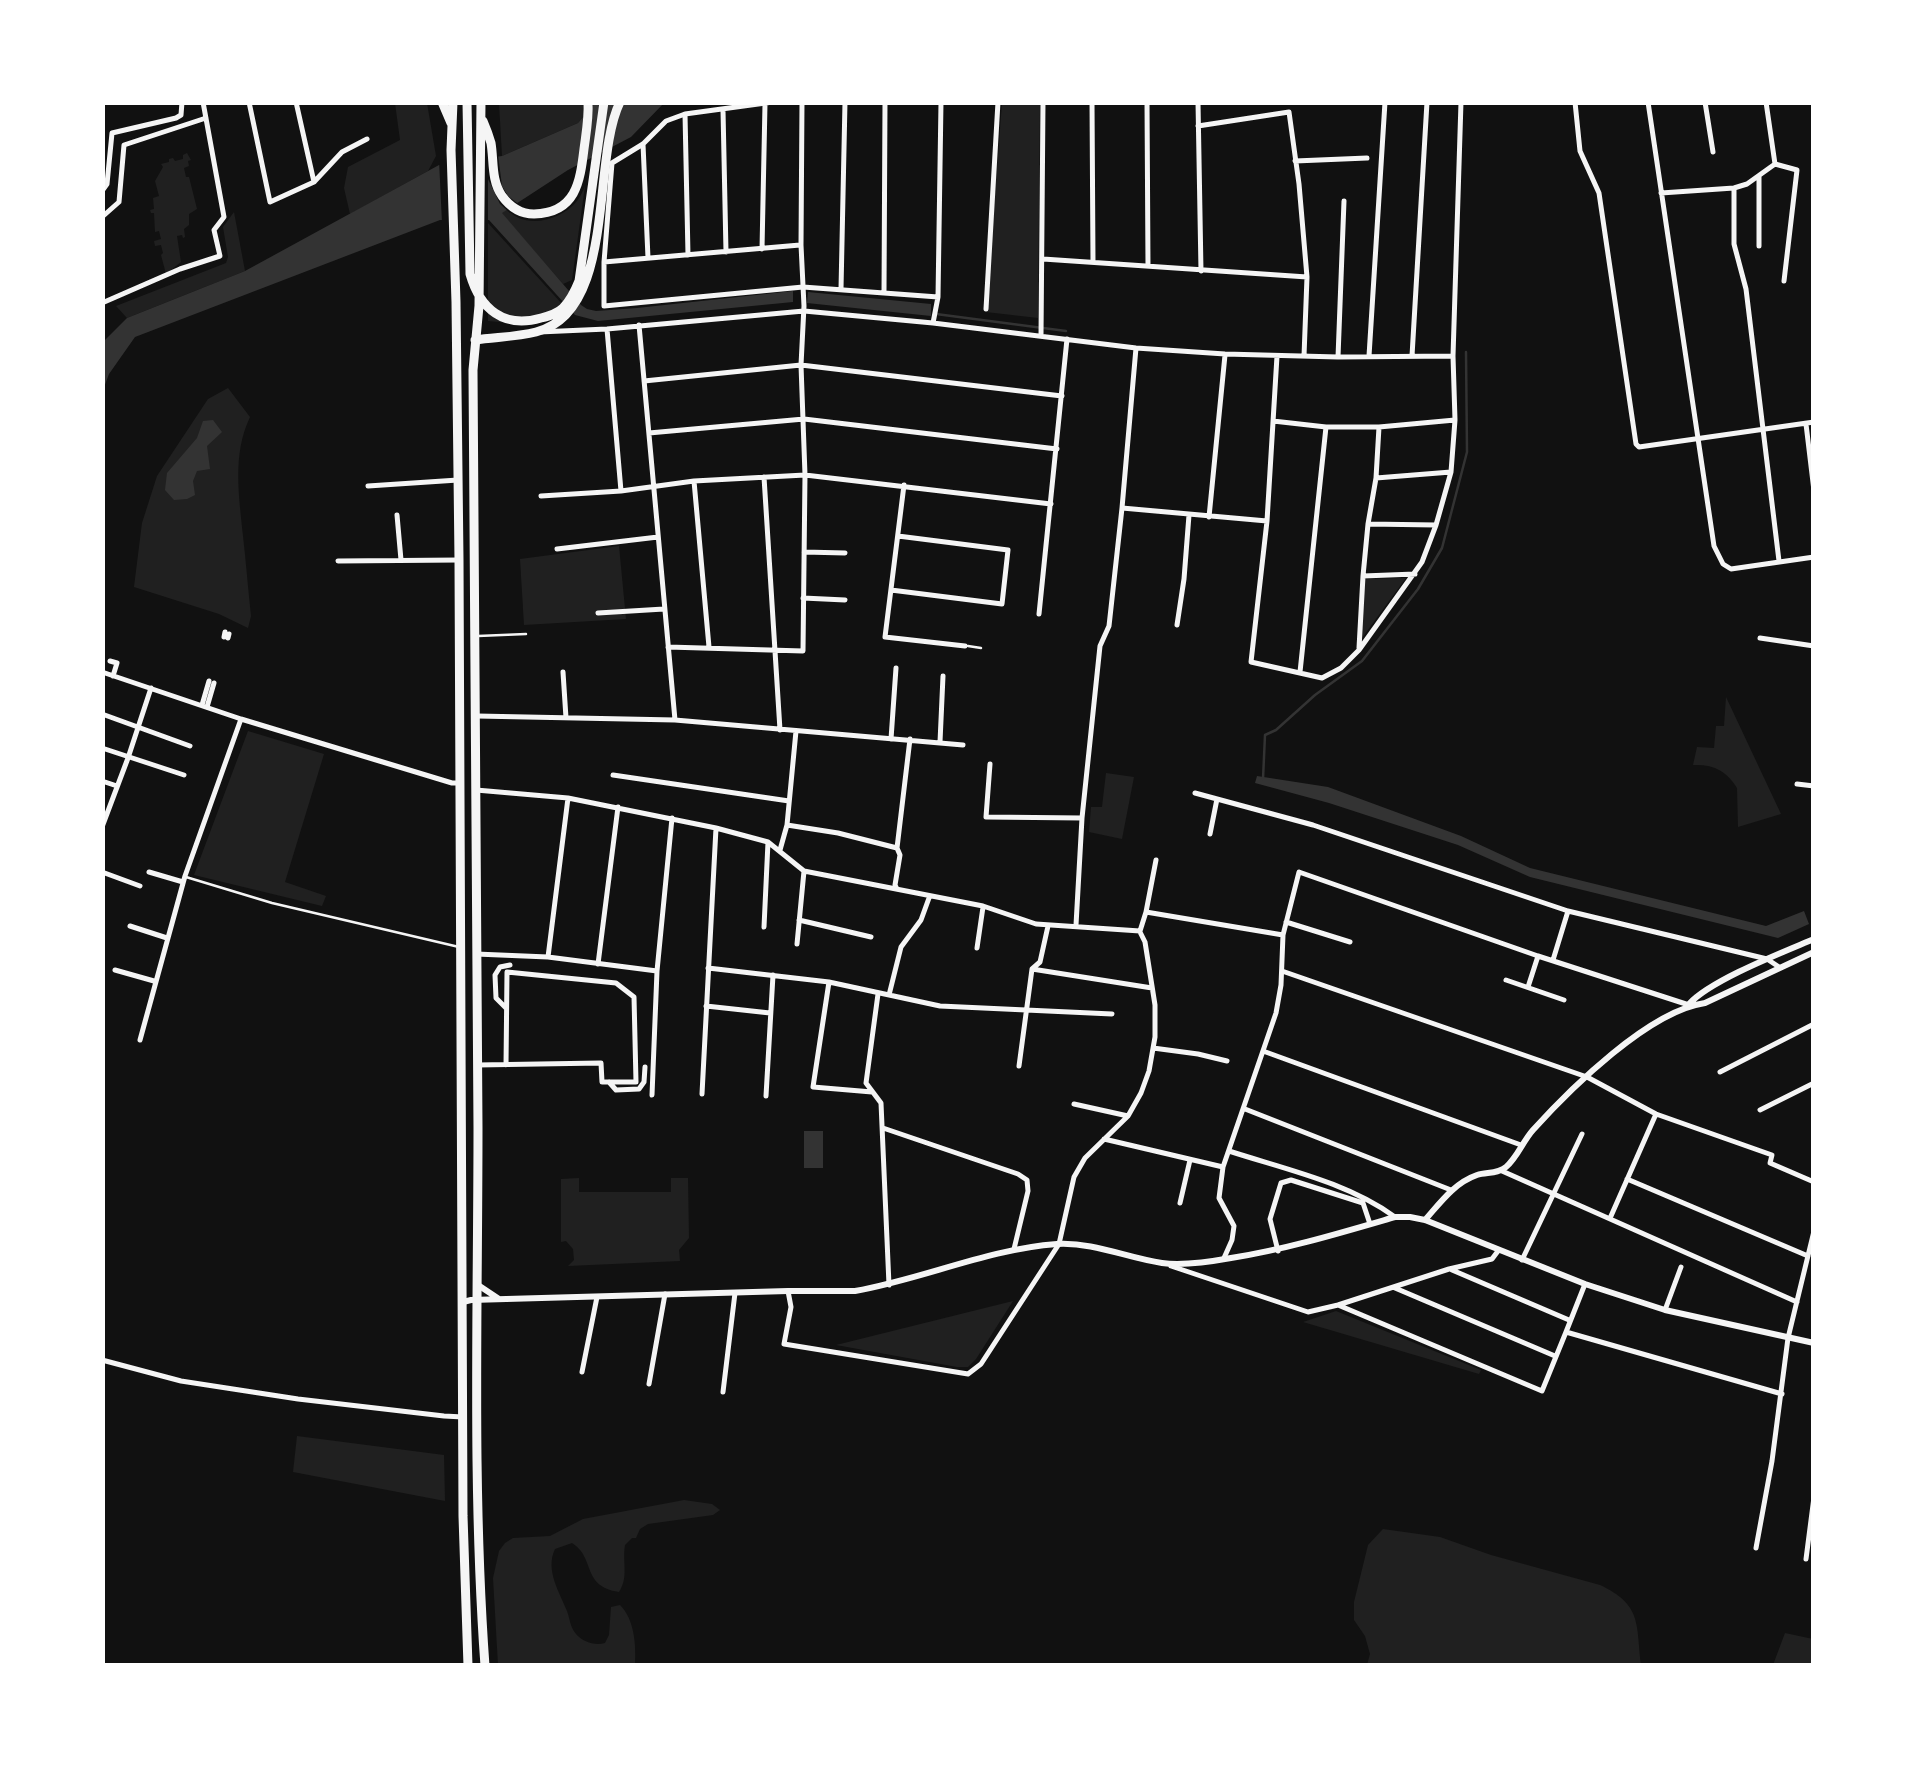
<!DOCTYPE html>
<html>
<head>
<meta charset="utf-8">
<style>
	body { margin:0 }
	#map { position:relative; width:1916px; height:1768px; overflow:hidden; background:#111; font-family:"Sofia Sans Condensed",sans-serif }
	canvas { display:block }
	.frame { position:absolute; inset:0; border:105px solid #fff; pointer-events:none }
</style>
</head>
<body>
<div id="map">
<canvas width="1916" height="1768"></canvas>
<div class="frame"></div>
</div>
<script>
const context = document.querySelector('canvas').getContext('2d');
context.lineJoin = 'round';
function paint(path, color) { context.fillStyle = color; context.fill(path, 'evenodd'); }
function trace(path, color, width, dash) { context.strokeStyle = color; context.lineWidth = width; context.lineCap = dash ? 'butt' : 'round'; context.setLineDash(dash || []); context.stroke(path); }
paint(new Path2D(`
	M395 103H427L436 156 428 171 350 214 344 188 348 167 400 140Z
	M499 103H595L578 123 502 156Z
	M1002 103H1040L1038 318 986 312Z
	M187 153 191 160 188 161 189 166 184 168 186 177H189L197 209 189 214V225L184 229 185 237 183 238 182 235 177 236 181 262 166 274 161 255 163 253 161 245 155 246 154 241 161 239 159 231 155 232 154 213H151L150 210 154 209 153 198 159 196 155 181 163 167 161 164 169 162V159L173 158 175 161 183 159V155Z
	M585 186 572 280 563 284 501 213 507 209C524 230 561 221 577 201 580 197 583 191 585 186Z
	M234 212 245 271 127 318 116 306 226 263 228 257 223 227Z
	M488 223 563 305 543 322 520 324 488 321Z
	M228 388 250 417C232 455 239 495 243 536 246 562 248 589 251 616L248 628 219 614 134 587 142 523 157 476 208 399Z
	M619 546 626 619 524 625 520 559Z
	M1406 578 1359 642 1365 579Z
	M1726 697 1781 814 1738 827 1737 788C1727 771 1713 764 1693 765L1697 747 1714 748 1716 726H1724Z
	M248 731 324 754 285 882 326 896 322 906 194 875Z
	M1106 773 1134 777 1122 839 1089 832 1091 807H1102Z
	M579 1178V1192H671V1178H688L689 1238 679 1250 680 1261 568 1266 574 1260 573 1249 566 1241 561 1242V1179Z
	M1013 1301 976 1359 968 1367H957L836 1345Z
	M1336 1311 1481 1370 1479 1374 1303 1322Z
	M297 1436 444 1455 445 1501 293 1472Z
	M684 1500 712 1504 720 1510 713 1515 648 1524 640 1529 636 1538H632L625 1545C622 1562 629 1577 619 1592 581 1586 596 1558 572 1543L555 1549C545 1570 559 1591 567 1611 570 1619 570 1627 576 1634 583 1642 595 1646 605 1643L609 1635 611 1607 620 1605C635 1620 636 1646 635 1665H498L493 1578 499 1551 505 1543 513 1538 550 1536 583 1519Z
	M1383 1529 1440 1537 1491 1555 1600 1585C1642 1605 1636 1623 1641 1665H1367L1370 1654 1365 1636 1354 1620V1602L1368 1545Z
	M1785 1633 1813 1639V1665H1773Z`), '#202020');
paint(new Path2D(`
	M595 103H664L631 137 568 170 502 213 581 305 587 309 596 311 637 308 793 291V302L598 321 575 315 489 220H440L135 337 109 374 103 390V342L127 318 245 271 439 165 502 156 578 123Z
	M808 292 931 304V316L807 303Z
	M213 420 222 432 207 446 210 469 197 471 193 481 195 495 187 499 174 500 165 490 167 473 197 438 203 421Z
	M1257 776 1328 787 1461 836 1530 868 1766 926 1804 911 1809 924 1778 938 1530 877 1458 845 1329 803 1255 783Z
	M804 1131H823V1168H804Z`), '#333');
paint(new Path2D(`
	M487 153 488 155H498L502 186 508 196 521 206 510 213 500 204 488 179V223L464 225 463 223H442L439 160Z`), '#111');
trace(new Path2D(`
	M936 314 1066 331
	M1263 779 1265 735 1276 730 1315 695 1362 661 1418 589 1442 548 1467 452 1466 352`), '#333', 2.5);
trace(new Path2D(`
	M478 636 526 634
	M968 646 981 648
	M186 877 272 903 459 947`), '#f5f5f5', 2.5);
trace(new Path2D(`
	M249 102 270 202 314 182 342 152 367 139
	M296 102 314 182
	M773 102 685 114 666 121 643 144 612 163 604 262V306L803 287 938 297
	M1092 102 1093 262
	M1147 102 1148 266
	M1198 102 1201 271
	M1575 102 1580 151 1599 193 1636 444 1639 447 1814 422
	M1648 102 1714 546 1723 564 1731 569 1814 557
	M1705 102 1713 152
	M723 110 726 252
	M685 114 688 255
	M1198 126 1289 112 1299 184 1307 277 1304 356
	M643 144 648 258
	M1295 161 1367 158
	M1775 164 1797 170 1784 281
	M1734 188V244L1746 289 1779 561
	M102 191 107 184 112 133 176 118 181 115 182 102
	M1661 193 1734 188 1747 184 1775 164 1766 102
	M102 217 119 202 124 145 206 118
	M1759 246V176
	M762 249 765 104
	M1043 259 1307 277
	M604 262 800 245
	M841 289 845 102
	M884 292 885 102
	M102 303 180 269 220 256 214 230 224 217 203 102
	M986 309 998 102
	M933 323 938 297 941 102
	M639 325 675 720
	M607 329 621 491
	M539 332 607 329 804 311 933 323 1136 348 1225 354 1338 357 1453 356
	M1041 336 1043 102
	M1277 356 1267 521 1251 662 1322 678 1341 668 1359 650 1422 562 1436 525 1451 472 1455 420 1453 356 1461 102
	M1369 356 1385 102
	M1412 356 1427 102
	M1338 357 1344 201
	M644 381 801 365 1062 396
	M1273 421 1326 427H1379L1455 420
	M1806 424 1814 491
	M649 433 804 419 1057 449
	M764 477 780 730
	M1376 478 1451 472
	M694 481 709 647
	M904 485 885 637 965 646
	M368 486 458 480
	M541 496 621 491 694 481 805 475 1051 504
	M1122 508 1267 521
	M397 515 401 560
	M1209 517 1225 355
	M1368 524 1436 525
	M557 549 658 537
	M804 552 845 553
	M338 561 459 560
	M1363 576 1415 574
	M891 590 1002 604 1008 550 898 536
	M803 598 845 600
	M598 613 664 609
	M1039 614 1067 339
	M1177 625 1184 579 1189 515
	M224 637 225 632
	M228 638 229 634
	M1760 638 1814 646
	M668 647 803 651 805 475 801 365 804 306 801 245 802 102
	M1359 648 1363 576 1368 524 1376 478 1379 427
	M110 661 117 663 113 676
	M102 672 241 719 452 783H460
	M563 672 566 718
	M1300 672 1326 427
	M202 705 209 681
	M207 707 214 683
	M102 714 190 746
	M477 716 675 720 963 745
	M891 739 896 668
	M940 742 943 676
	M102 748 184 775
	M990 764 986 817 1082 818
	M613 775 789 801
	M102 781 117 786
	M1797 784 1814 786
	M476 790 568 798 716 828 768 842 804 871 983 906 1036 924 1140 931 1146 912 1283 935
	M1195 793 1313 825 1568 911 1767 959 1779 967
	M787 825 838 833 897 848
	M102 827 128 758 151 688
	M1210 834 1217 799
	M780 850 787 825 796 731
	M102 872 140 886
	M149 872 183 882
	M897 889 895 885 900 855 897 848 910 739
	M1146 912 1156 860
	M799 920 871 937
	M1286 922 1350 942
	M1076 925 1082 818 1100 646 1109 626 1122 508 1136 348
	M130 926 167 938
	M764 927 768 842
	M797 944 804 871
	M977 948 983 907
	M476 954 548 957 657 971
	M548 957 568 798
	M1553 960 1568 911
	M598 964 618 807
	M708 968 829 982 940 1006 1112 1014
	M1032 969 1152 988
	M115 970 154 981
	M1282 971 1587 1077 1656 1114 1772 1155 1770 1163 1814 1182
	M1506 980 1564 1000
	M829 982 813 1087 872 1092
	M1528 987 1538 956
	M878 994 866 1083 881 1103 889 1285
	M889 995 901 947 921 920 929 898
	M706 1006 770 1013
	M506 1008 496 998 495 975 500 967 510 965
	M140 1040 185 876 241 719
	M1153 1048 1198 1054 1227 1061
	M1263 1051 1521 1145
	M477 1065 601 1063 602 1082H636L634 997 616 983 507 972 506 1065
	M1019 1066 1032 969 1040 962 1048 926
	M1720 1072 1814 1024
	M609 1082 616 1090 639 1089 644 1082 645 1067
	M702 1094 716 828
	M652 1095 657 971 672 818
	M766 1096 773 975
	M1074 1104 1128 1116
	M1245 1109 1451 1190
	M1760 1110 1814 1083
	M883 1128 1018 1174 1027 1180 1028 1191 1014 1249
	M1104 1139 1223 1167
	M1229 1151C1284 1169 1347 1182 1395 1217
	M1502 1171 1797 1302
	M1627 1179 1808 1256
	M1180 1203 1190 1160
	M1611 1216 1656 1114
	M1278 1251 1270 1219 1281 1183 1291 1180 1363 1203 1370 1224
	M1224 1258 1232 1240 1234 1226 1219 1198 1223 1167 1276 1013 1281 985 1283 935 1299 872 1538 956 1689 1005
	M1522 1260 1582 1134
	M1171 1266 1308 1312 1338 1305 1449 1269 1492 1259 1498 1251
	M1452 1270 1569 1320
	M1585 1284 1566 1332 1782 1394
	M1395 1288 1555 1356
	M788 1291 791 1307 784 1344 968 1374 981 1364 1059 1244 1074 1177 1085 1158 1128 1116 1141 1093 1149 1071 1155 1037V1005L1145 942 1140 932
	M1338 1305 1542 1391 1566 1332
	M1665 1310 1681 1267
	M102 1360 181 1381 298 1399 444 1416 463 1417
	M582 1372 597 1297
	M649 1384 665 1294
	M723 1392 735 1293
	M1756 1548 1772 1461 1788 1338 1814 1231
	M1806 1559 1814 1497`), '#f5f5f5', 5);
trace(new Path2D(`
	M1689 1004C1711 980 1781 953 1814 939
	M1425 1220C1440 1203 1454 1183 1477 1175 1487 1172 1498 1174 1506 1167 1517 1158 1523 1141 1533 1130 1571 1088 1649 1011 1705 1003L1814 952
	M478 1285 499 1299
	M463 1302 471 1300 788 1291H855C923 1279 988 1249 1057 1244 1094 1242 1127 1258 1162 1263 1184 1266 1209 1262 1231 1258 1287 1249 1340 1233 1395 1217H1410L1425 1220 1585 1284 1665 1310 1814 1343`), '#f5f5f5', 6);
trace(new Path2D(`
	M442 102 451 123
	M453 102 451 150 456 302 459 560 463 1516 468 1666
	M467 102 470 274C480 309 504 329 541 318 549 316 557 314 563 308 570 301 575 291 579 281L604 102
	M481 102 479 306 473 370C474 623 477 875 478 1128 478 1307 472 1487 485 1666
	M483 121C486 128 489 136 491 143 494 161 491 180 502 196 510 207 520 214 534 214 576 213 580 182 584 149 586 133 589 118 588 102
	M475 340C495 337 517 337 536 332 617 312 591 161 620 102`), '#f5f5f5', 9);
</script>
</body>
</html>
